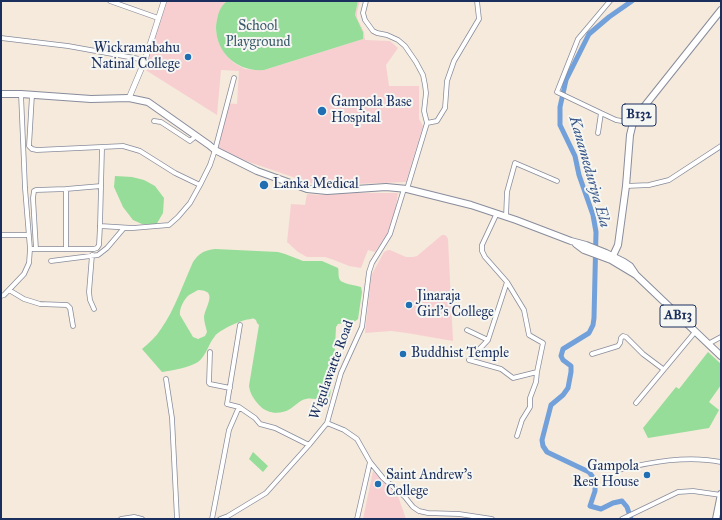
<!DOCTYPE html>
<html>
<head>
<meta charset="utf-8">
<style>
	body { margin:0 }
	#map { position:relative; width:722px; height:520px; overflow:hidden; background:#f5eadb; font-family:"IM FELL Great Primer",serif }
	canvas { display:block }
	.frame { position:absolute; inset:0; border:2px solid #1b2f5e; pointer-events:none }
</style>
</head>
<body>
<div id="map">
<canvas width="722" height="520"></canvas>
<div class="frame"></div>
</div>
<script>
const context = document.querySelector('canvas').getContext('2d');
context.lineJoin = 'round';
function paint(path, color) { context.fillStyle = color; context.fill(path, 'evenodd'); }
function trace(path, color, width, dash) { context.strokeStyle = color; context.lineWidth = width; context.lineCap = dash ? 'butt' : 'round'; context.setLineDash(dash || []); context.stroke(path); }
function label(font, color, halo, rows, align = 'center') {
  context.font = font + ' "IM FELL Great Primer",serif'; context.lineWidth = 4; context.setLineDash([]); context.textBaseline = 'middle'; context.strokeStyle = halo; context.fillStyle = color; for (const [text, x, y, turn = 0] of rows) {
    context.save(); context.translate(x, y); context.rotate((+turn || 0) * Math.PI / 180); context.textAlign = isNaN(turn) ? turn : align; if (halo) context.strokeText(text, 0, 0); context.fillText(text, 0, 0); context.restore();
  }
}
paint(new Path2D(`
	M167 1H227L225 2 217 18 216 32 218 41 222 49 226 55 234 63 245 69 258 70H264L363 39V32L355 15 358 1H360L357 12V18L364 32 365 40 390 41 398 48 386 65 389 86H419V119L423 126 406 182 329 185 310 183 249 162 230 155 218 148 225 103 237 104 239 71 221 70 217 115 144 69Z
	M355 193H398L395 212 387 234 375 252 368 250 361 268 349 266 334 260 325 257H307L298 252 287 242 291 204 305 205 307 194 321 195Z
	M442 235H445L447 237 448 239 453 341 407 333 391 331 365 333 371 276 384 252 388 250H390L406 257H413L417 256Z
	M373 471 398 496 406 519H363Z`), '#f7cfd1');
paint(new Path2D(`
	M227 1H358L355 15 363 32V39L264 70C237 72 216 53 216 27 217 17 219 7 227 1Z
	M115 176 132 177 144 180 155 186 164 198 163 213 156 225 142 224 133 220 123 207 114 187Z
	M215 249 278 252 285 254 303 261H322L338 268C339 271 338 274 339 278 340 284 355 285 361 287L362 292 358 319 354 322 338 324 336 327 334 366 330 396C323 403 314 397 306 399 300 400 295 406 290 409 280 415 267 414 259 405 254 399 250 394 249 386L259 325 257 323 256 320C254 319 254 318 251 319 243 319 219 330 215 336 208 344 207 355 198 362 188 368 174 370 162 372L142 349C149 343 156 337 161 329 175 309 183 284 193 262 199 253 205 250 215 249ZM198 290C219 290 205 307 204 317 204 322 206 327 207 332L205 336 198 339 193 337 180 315C179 309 184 299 189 295 192 293 195 292 198 290Z
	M708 352 721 364V385L709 402 719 410 709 428 648 438 643 428 676 387 679 389Z
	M253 452 268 466 263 472 249 459Z`), '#95dd98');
trace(new Path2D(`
	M631 519 627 507 622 501 613 503 601 509 590 506 595 491V480L589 472 547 452 543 446 542 440 551 405 563 395 568 388 571 372V366L563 360 561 356 563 349 589 333 593 325 594 318 596 232 593 215 579 175 575 156 560 125V107L566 80 589 34 609 17 632 1`), '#71a0da', 5);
const minor = new Path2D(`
	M110 1 158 18
	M366 1 363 13 365 20 373 31 377 33 387 35 398 40 405 46 416 62 423 75 425 85 426 93 424 111 427 123
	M1 38 68 46 118 55 145 60
	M32 95 29 146 32 149 37 150 123 146 140 151 175 173 200 185
	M601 113 557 92 578 39 610 1
	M154 121 161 122 190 141 196 136
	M427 123 437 121 445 108 447 81 454 61 479 19 477 1
	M598 133 601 113 616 120 633 123
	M626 186 649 185 669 180 721 146
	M407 189 427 123
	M497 213 482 245V251L485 257 507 282 524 310 529 335 543 343 537 372 536 382 530 398V407L522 420 517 436
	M506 217 507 192 515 163 557 181
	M100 226 133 228 169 225 178 217 190 203 200 185 210 165 215 150 234 78
	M1 235H29
	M30 249H94L97 248 99 245 100 226 102 148
	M36 249 33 198 34 191 36 190 66 189
	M66 249V189L101 186
	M92 255 89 292 90 300 94 309
	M51 261 98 255 107 248 124 228
	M9 290 24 299 40 304 67 305 70 308 73 326
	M1 296 4 295 24 274 29 263 30 249 25 188 21 94
	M240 325 227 404 239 407 255 418 260 424 275 428 309 445
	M467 330 488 340 469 360 501 369 513 378 537 372
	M488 340 507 282
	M708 344 721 337
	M210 352 209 383 210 384 230 388
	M592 354 618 346 620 343 621 338 623 336 626 337 643 354 663 369
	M166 379 172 418 177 519
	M636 403 695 332
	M327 423 344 430 357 439 370 462 383 478 405 497 413 507 419 511 428 513 459 514 492 519
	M618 470C651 462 687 455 721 462
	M121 519 134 517 142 519
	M212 519 229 430 239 407
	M220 519 228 516 266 493 309 445 327 423 341 373 362 327 369 272 372 263 390 234 404 189
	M357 519 370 462
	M622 519 678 492 693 491 721 495`);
const tertiary = new Path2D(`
	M129 98 145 60 164 1`);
const primary = new Path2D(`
	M1 94H21L91 99 129 98 148 102 209 145 215 150 257 171 307 189 327 191 386 187 407 189 471 205 516 220 571 241 586 245 606 253 624 262 630 266 636 275
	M576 244 584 250 611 260 636 275 721 356
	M611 260 618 245 626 186 630 135 633 123 635 118 721 10
	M716 519 721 494`);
trace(minor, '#888c9c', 5.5);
trace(tertiary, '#888c9c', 6);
trace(primary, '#888c9c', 8);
trace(minor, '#fff', 4);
trace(tertiary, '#fff', 5);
trace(primary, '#fff', 6);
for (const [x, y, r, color] of [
	[188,57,4,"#1f6fb2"],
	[322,111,5,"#1f6fb2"],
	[264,185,5,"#1f6fb2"],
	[409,305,4,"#1f6fb2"],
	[403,354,4,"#1f6fb2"],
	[647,475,4,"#1f6fb2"],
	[378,484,4,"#1f6fb2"]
]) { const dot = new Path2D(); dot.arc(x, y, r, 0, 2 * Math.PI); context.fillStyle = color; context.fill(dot); trace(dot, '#f6f6f2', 1.5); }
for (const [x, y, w] of [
	[639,115,34],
	[678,316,36]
]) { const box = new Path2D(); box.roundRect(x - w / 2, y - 11, w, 22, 3); context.fillStyle = '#f6f6f2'; context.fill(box); trace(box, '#1b2f5e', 1); }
label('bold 13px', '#1b2f5e', null, [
	["B132",639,115],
	["AB13",678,316]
]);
label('14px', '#3a5a6c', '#f6f6f2', [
	["School",258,27],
	["Playground",258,43]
]);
label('14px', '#1b2f5e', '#f6f6f2', [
	["Wickramabahu",180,49,"right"],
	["Natinal College",180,65,"right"],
	["Gampola Base",331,103],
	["Hospital",331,119],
	["Lanka Medical",273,185],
	["Jinaraja",417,297],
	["Girl's College",417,313],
	["Buddhist Temple",411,354],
	["Gampola",639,467,"right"],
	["Rest House",639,483,"right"],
	["Saint Andrew's",386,476],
	["College",386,492]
], 'left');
label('14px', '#1b2f5e', '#f6f6f2', [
	["Wigulawatte Road",332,370,-70]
]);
label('italic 15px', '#395789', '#f6f6f2', [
	["Kanameduriya Ela",589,172,74]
]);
</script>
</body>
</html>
